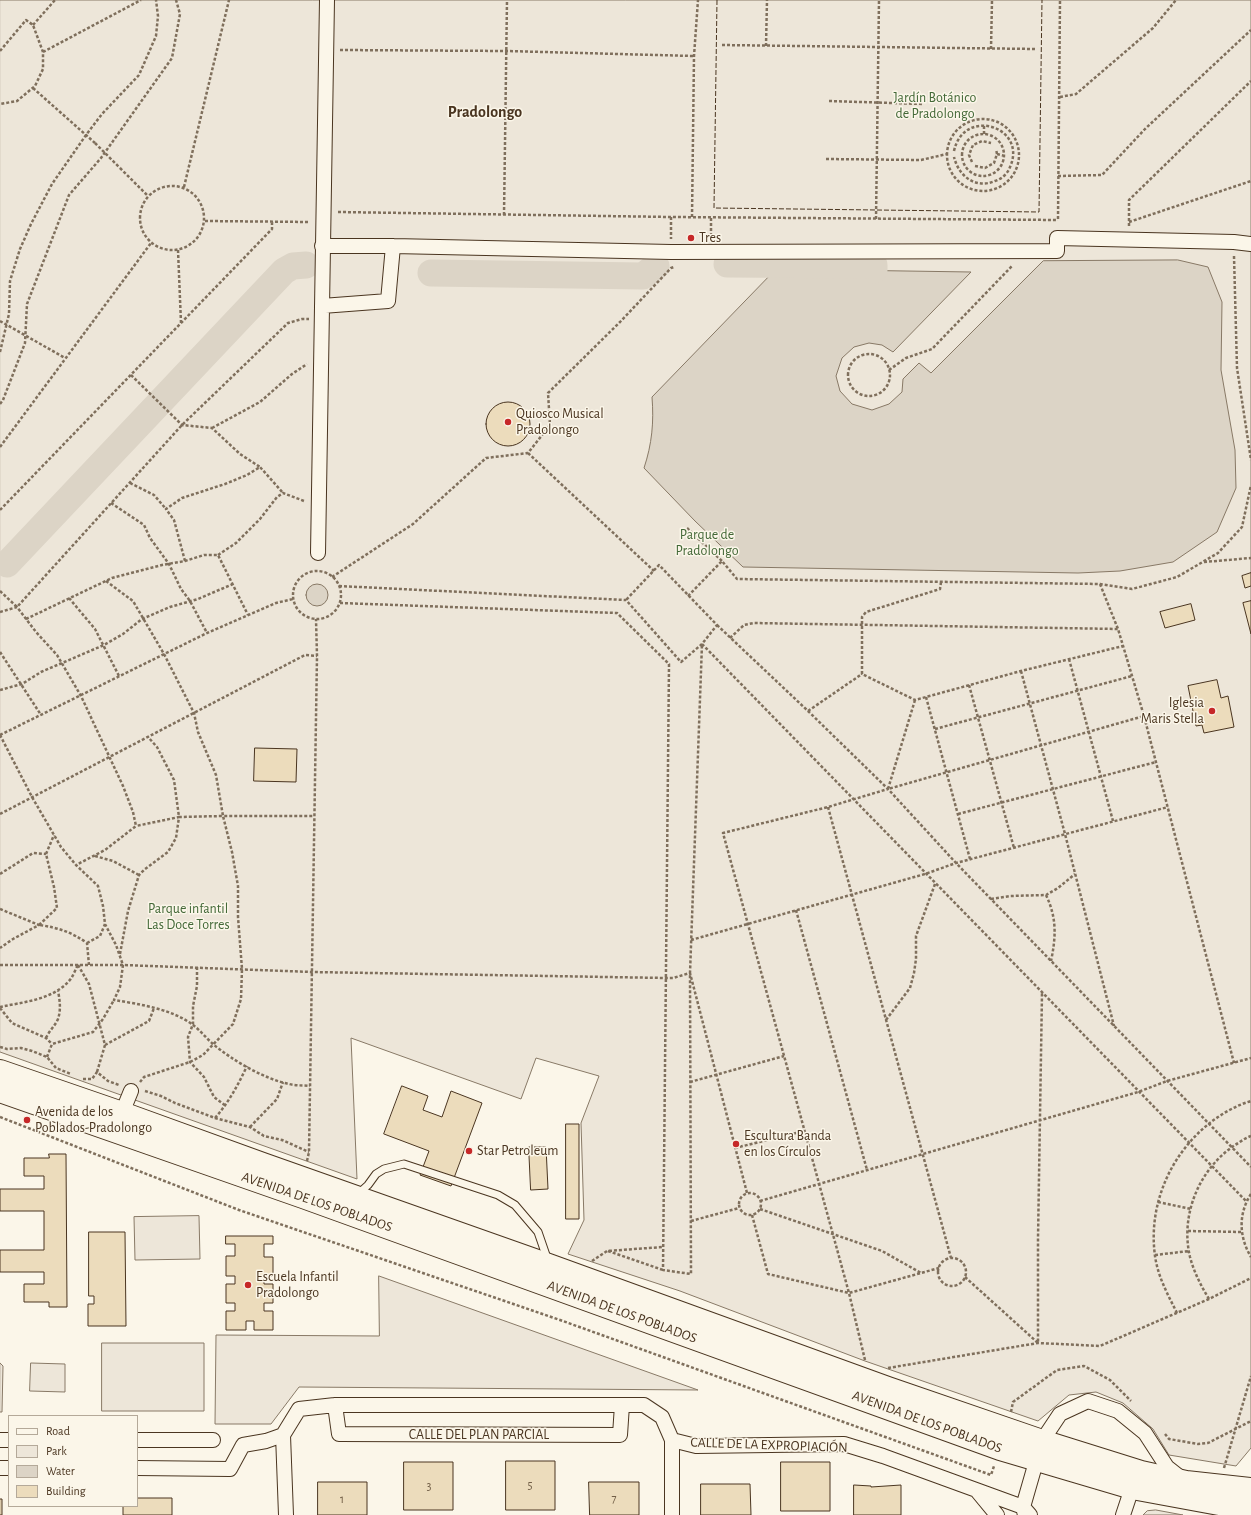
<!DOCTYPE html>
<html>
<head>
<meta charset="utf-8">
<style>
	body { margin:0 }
	#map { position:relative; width:1251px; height:1515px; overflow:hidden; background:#fbf6e9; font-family:"Alegreya Sans",sans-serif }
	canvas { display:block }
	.legend { position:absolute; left:8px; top:1415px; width:130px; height:92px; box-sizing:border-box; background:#fbf6e9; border:1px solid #b4a999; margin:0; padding:5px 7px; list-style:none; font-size:12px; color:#4a3520 }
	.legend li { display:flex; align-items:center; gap:8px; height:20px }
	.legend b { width:20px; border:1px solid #b4a999 }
</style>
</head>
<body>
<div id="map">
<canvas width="1251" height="1515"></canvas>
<ul class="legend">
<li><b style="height:5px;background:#fbf6e9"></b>Road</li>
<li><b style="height:11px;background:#ede6d9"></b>Park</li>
<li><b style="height:11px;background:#dcd4c6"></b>Water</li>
<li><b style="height:11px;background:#ecdcbc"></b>Building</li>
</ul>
</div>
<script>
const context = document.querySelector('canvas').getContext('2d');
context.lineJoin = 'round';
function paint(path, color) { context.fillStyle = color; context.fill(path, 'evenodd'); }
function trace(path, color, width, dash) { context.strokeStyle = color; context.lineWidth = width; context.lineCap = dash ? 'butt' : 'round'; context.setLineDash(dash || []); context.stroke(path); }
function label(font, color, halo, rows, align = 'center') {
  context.font = font + ' "Alegreya Sans",sans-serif'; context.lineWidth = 3; context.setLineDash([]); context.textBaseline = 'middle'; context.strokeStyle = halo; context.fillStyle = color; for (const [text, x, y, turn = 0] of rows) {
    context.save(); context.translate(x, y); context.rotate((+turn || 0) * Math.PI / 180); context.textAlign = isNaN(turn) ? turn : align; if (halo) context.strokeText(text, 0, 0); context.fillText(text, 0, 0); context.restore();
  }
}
const green = new Path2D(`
	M0 0H1251V1448L1236 1466 1169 1455 1153 1429 1123 1403 1096 1392 1069 1395 1038 1421 865 1361 680 1291 568 1254 584 1220 581 1123 599 1076 536 1058 521 1099 351 1038 357 1179 0 1052Z
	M199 1216 200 1259 135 1260 134 1217Z
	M379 1276 698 1390 299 1387 271 1424H215L216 1335 379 1336Z
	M102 1343H204V1411H102Z
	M0 1363 3 1366 2 1412H0Z
	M31 1363 65 1364V1392L30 1391Z
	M1156 1510 1183 1515H1143L1147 1511Z`);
paint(green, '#ede6d9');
trace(green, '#887966', 1);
const water = new Path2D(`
	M1178 260 1208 267 1222 302 1221 370 1235 450 1236 488 1217 532 1173 562 1120 571 1078 573 743 567 695 521 644 468C652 444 654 422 652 397L776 269 971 272 893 352 882 345 869 343 854 347 842 358 836 376 840 391 852 404 872 410 889 404 902 392 903 379 919 363 931 373 1043 261Z
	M9 554C17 559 18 564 14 572L0 559 4 555Z
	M306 595a11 11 0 1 1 22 0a11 11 0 1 1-22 0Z`);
paint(water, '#dcd4c6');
trace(water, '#887966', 1);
trace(new Path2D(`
	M727 264 874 265V270
	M431 273 643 276 656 266
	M7 564 284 271 293 266 306 265`), '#dcd4c6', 27);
const building = new Path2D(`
	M486 424a22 22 0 1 1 44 0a22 22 0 1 1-44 0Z
	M1251 573V586L1245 588 1242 576Z
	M1251 601V634L1243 603Z
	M1191 604 1195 620 1165 628 1160 612Z
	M1217 680 1221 698 1228 696 1234 727 1204 733 1202 725 1196 726 1188 686Z
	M255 748 297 749 296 782 254 781Z
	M402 1086 428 1096 423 1110 442 1117 451 1091 482 1103 451 1186 420 1175 429 1151 384 1134Z
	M566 1124H579V1219H566Z
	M529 1147H546L548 1189 531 1190Z
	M49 1154H66L67 1307H49V1302H24V1284H44V1272H0V1250H44V1211H0V1189H44V1176H24V1158H49Z
	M89 1232H125L126 1326H88V1304H94V1296H89Z
	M226 1236H273V1244H264V1257H273V1276H264V1284H273V1303H264V1311H273V1330H254V1321H246V1330H226V1311H235V1303H226V1284H235V1276H226V1256H235V1244H226Z
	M506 1461H555V1510H506Z
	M404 1462H453V1510H404Z
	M781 1462H830V1511H781Z
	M318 1482H367V1515H318Z
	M589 1482H639V1515H590Z
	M701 1484H750L751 1515H701Z
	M854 1485 871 1486V1487L901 1485V1515H854Z
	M137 1498H172V1515H123V1506H137Z
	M0 1499H2V1515H0Z`);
paint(building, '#ecdcbc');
trace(building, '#4a3520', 1);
const lane = new Path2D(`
	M358 1194 368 1185 376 1174 384 1169 404 1164 498 1195 515 1205 538 1232 548 1261`);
const street = new Path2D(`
	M322 246H393L671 252 1057 251V238L1234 242 1251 244
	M322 306 388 301 393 246
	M318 553 327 0
	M122 1113 131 1091
	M335 1405 339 1434 620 1435 622 1405
	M283 1435 286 1515
	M0 1440H9
	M137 1440H213
	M672 1440 696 1446 844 1444 883 1456 1023 1507 1030 1515
	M0 1468H9
	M137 1468 230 1469 243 1445 266 1441 283 1435 299 1409 335 1405H644L662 1417 672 1440V1515
	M978 1492 997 1515
	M1025 1515 1023 1507 1042 1441 1060 1414 1088 1401 1118 1411 1145 1433 1167 1467 1181 1478
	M1123 1515 1132 1488 1130 1481`);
const primary = new Path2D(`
	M0 1071 122 1113 263 1164 549 1265 888 1388 1042 1441 1141 1472 1186 1482 1251 1489
	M0 1091 303 1197 1000 1449 1132 1488 1219 1504 1251 1505`);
trace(lane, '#4a3520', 9);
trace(street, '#4a3520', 16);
trace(primary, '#4a3520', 24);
trace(new Path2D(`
	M33 25 55 0
	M722 45 1035 49
	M766 46 767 0
	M991 49 992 0
	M340 50 506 51 694 56
	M0 51 26 20 33 25 43 52V69L35 86 17 101 0 104
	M43 52 141 0
	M33 88 95 143
	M1060 97 1076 94 1153 28 1176 0
	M829 101 923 104
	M947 155a36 36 0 1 1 72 0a36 36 0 1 1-72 0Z
	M962 155a21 21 0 1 1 42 0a21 21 0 1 1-42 0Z
	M984 134V125
	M954 151C964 106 1028 127 1010 167 1008 173 1002 179 995 181 976 189 959 177 954 157
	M997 154 1005 156
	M826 159 921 160 947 154
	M972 162 969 155 973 145 982 141 991 143
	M975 166 985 168 994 163 997 154 996 149
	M120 168 148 196
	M1058 176 1102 175 1145 129 1251 30
	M140 218a32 32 0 1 1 64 0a32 32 0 1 1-64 0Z
	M184 187 229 0
	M338 212 671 217 1058 220
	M504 215 507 0
	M671 217V239
	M692 217 694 56 698 0
	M711 218V239
	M876 219 879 0
	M1058 219 1060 0
	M205 221 310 222
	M1129 222 1251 181
	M1129 226V200L1251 81
	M178 250 181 323
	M1234 256 1237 368 1251 460
	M0 321 65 358
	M0 352 9 314 10 281 20 249 31 224 52 184 86 135 102 114 139 75 156 36 158 16 156 0
	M848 375a21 21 0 1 1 42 0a21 21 0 1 1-42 0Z
	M889 370 906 358 932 349 1012 266
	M131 375 182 425 212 428 240 454 260 467
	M0 404 3 400 25 343 27 304 69 195 101 158 172 58 180 14 176 0
	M212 428 260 402 292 374 307 364
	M0 447 151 243
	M528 453 654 571
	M130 483 154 495 166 509
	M111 503 144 525 150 538 169 564 181 589 190 601 207 633
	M0 510 272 229V222
	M687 528 722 561
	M218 555 236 543 260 519 277 497 283 493 304 501
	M185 561 174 520 166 509 182 498 225 484 247 475 260 467 283 493
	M1204 562 1251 558
	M293 595a24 24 0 1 1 48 0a24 24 0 1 1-48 0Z
	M332 577 413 524 486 458 528 453 550 425 548 393 620 322 671 268 674 267
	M106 581 133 601 164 654 194 713 198 732 216 775 223 816 179 817 174 780 157 747 148 737
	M941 582 940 589 866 612 862 617V674L915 700 1021 671 1123 646
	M1100 584 1118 629 1144 716 1234 1063
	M339 586 626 600 681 662 702 644 717 625 659 565 626 600
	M0 591 17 607 182 425 288 323 302 319H309
	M688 596 722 561 737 579 1100 584 1132 589 1177 577 1218 553 1242 527 1251 485
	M69 598 95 629 119 676
	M340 603 617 613 669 664 663 1270 691 1274 690 973 702 644
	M0 612 17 607 36 632 57 655 81 696 123 786 133 812 136 826 105 850 76 865
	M26 619 112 578 162 565 185 561 204 555H218L248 615
	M717 625 808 711 888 789 956 863 1251 1167
	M730 638 744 625 754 623 1118 629
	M702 644 1246 1201
	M0 652 41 715
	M1069 659 1113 821
	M1021 671 1065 834 1114 1026
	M969 685 1014 848
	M0 690 22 684 41 672 104 645 123 634 142 619 170 607 198 599 233 584
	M926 697 970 859
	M915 700 888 789 1144 716
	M808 711 862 674
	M935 729 1132 676
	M0 735 32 797 61 847 76 865 98 886 103 906 105 924 116 945 123 965 120 987 114 1000C139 1004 172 1009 193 1025 200 1030 206 1038 213 1044 232 1060 264 1079 289 1084 296 1086 303 1085 310 1086
	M0 735 207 633 276 603 293 599
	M828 807 951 1258
	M0 814 305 655 317 656
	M958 814 1156 762
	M95 856 113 861 139 875
	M0 874 33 853 46 854
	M1046 895C1057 918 1056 937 1051 961
	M991 899 1010 896 1046 895 1058 888 1075 874
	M0 909 39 925 13 939 0 948
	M796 910 867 1170
	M39 925 57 908 54 887 46 854 54 835
	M40 925C59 928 71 932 87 943L89 965
	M691 940 925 874 956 863 1168 807
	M87 943 100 936 105 924
	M120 954 128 911 139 875 145 869 168 852 176 838 179 817 136 826
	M0 965H123L312 972 666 978H673L690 973 747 1193
	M78 965 89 984 105 1045 97 1072
	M197 967V986L193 1006V1024L188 1037 190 1062 204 1077 214 1097 226 1106
	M0 1007C23 1002 52 1000 69 981 73 977 75 970 78 965
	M0 1008 12 1023 46 1038 52 1044
	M886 1020 910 988 914 973 916 959V936L935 884
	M46 1038C49 1031 55 1026 58 1019 61 1010 60 1001 58 991
	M105 1045 149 1021 154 1008
	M0 1047 7 1049 21 1048 32 1051 47 1057 56 1068 71 1074
	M47 1057 52 1044 93 1032 103 1019 114 1000
	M83 1079H92L97 1072 108 1081 119 1085
	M140 1082 144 1077 190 1062 203 1055 233 1024 241 999 242 969 238 917V886L232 852 223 816H314
	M690 1082 784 1056
	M145 1091 161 1096 175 1103 215 1118 250 1127 264 1136 282 1140 309 1152
	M0 1117 239 1210 560 1320 991 1475 994 1466
	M215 1118C229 1102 238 1085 247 1066
	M250 1127 277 1099 283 1082
	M735 1148 804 1131
	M307 1161 309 1152 317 656 316 619
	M739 1204a11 11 0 1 1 22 0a11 11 0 1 1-22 0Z
	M1251 1194C1238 1214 1239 1237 1251 1257
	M760 1201 1138 1092 1167 1081 1251 1058
	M1158 1202 1191 1209
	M760 1209 882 1251 921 1273
	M752 1215 768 1274 849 1293 939 1268
	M691 1221 739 1208
	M1188 1231 1242 1232
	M608 1251 663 1270
	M1155 1255 1189 1251
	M938 1272a14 14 0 1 1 28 0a14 14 0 1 1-28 0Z
	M592 1261 607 1251 663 1247
	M965 1277 1038 1343V1239L1042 993
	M1209 1299C1201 1286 1194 1272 1190 1257 1180 1215 1199 1169 1235 1145 1240 1142 1245 1138 1251 1136
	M1177 1313C1168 1295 1158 1277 1155 1256 1148 1205 1170 1154 1211 1122 1223 1113 1237 1105 1251 1101
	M865 1360 849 1293 723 833 828 807 888 789
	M888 1368 1038 1343 1100 1346 1209 1299 1251 1278
	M1011 1412 1013 1402 1057 1370 1084 1366 1110 1380 1131 1401
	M1165 1434 1169 1439 1198 1444 1208 1443 1251 1421
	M1224 1468 1251 1376`), '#7f6f5c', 2.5, [3, 2]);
trace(lane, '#fbf6e9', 7);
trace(street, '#fbf6e9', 14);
trace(primary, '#fbf6e9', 22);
trace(new Path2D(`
	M95 143 120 168`), '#7f6f5c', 2.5, [3, 2]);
trace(new Path2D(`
	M717 0 714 208 1039 212 1042 0`), '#4a3520', 1, [5, 2]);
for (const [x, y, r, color] of [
	[691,238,4,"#c62828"],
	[508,422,4,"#c62828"],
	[1212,711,4,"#c62828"],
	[27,1120,4,"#c62828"],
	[736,1144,4,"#c62828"],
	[469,1151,4,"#c62828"],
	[248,1285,4,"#c62828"]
]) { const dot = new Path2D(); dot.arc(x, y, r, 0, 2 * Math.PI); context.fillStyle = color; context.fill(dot); trace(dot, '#fbf6e9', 1.5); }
label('12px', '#725f47', null, [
	["5",530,1485],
	["3",429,1486],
	["7",614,1498],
	["1",342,1499]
]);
label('14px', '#436837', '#fbf6e9', [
	["Jardín Botánico",935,98],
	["de Pradolongo",935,114],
	["Parque de",707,535],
	["Pradolongo",707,551],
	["Parque infantil",188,909],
	["Las Doce Torres",188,925]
]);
label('14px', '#4a3520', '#fbf6e9', [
	["Tres",699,238],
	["Quiosco Musical",516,414],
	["Pradolongo",516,430],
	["Iglesia",1204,703,"right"],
	["Maris Stella",1204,719,"right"],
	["Avenida de los",35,1112],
	["Poblados-Pradolongo",35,1128],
	["Escultura Banda",744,1136],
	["en los Círculos",744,1152],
	["Star Petroleum",477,1151],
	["Escuela Infantil",256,1277],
	["Pradolongo",256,1293]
], 'left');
label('14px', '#4a3520', '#fbf6e9', [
	["AVENIDA DE LOS POBLADOS",317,1202,19],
	["AVENIDA DE LOS POBLADOS",622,1312,20],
	["AVENIDA DE LOS POBLADOS",927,1422,20],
	["CALLE DEL PLAN PARCIAL",479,1435],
	["CALLE DE LA EXPROPIACIÓN",769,1445,2]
]);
label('bold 16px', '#4a3520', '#fbf6e9', [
	["Pradolongo",485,112]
]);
</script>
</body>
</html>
